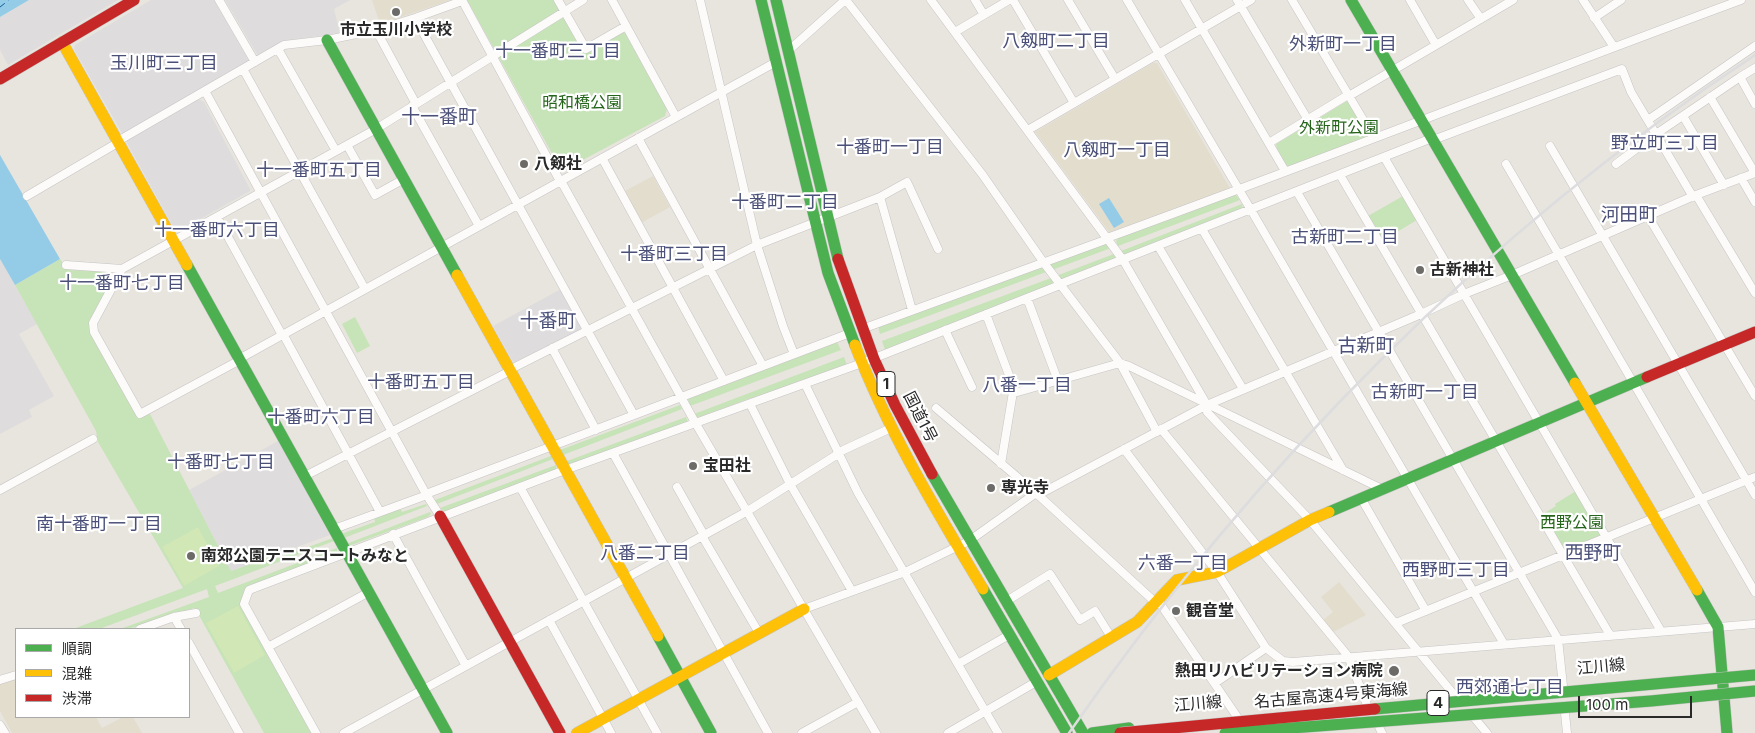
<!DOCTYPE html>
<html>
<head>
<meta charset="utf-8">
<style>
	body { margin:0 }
	#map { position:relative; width:1755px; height:733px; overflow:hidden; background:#e8e5de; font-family:Inter,"Noto Sans JP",sans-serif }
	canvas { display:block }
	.legend { position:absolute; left:15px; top:628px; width:175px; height:90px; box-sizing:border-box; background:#fff; border:1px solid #a9a9a9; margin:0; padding:6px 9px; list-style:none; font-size:15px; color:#292929 }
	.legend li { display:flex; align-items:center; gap:10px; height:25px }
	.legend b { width:25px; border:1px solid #a9a9a9 }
	.scale { position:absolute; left:1578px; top:696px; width:114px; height:22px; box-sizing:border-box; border:2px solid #292929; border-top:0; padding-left:6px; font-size:15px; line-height:18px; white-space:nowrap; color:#292929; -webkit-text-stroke:4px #fff; paint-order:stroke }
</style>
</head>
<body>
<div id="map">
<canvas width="1755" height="733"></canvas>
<ul class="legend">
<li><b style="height:6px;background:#4caf50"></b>順調</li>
<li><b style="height:6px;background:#ffc107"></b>混雑</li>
<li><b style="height:6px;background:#c62828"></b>渋滞</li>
</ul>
<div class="scale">100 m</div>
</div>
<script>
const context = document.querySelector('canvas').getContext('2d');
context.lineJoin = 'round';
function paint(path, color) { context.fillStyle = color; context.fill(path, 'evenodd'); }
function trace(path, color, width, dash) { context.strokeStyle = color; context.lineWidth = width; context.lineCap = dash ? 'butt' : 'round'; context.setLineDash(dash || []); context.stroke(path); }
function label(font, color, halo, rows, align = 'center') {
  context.font = font + ' Inter,"Noto Sans JP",sans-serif'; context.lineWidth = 4.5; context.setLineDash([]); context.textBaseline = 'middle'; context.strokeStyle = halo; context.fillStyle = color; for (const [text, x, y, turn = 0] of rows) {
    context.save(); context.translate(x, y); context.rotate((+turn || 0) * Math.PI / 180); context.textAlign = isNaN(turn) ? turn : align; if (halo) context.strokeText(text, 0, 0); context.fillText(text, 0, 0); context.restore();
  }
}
paint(new Path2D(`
	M29 0H118L8 65 0 50V17Z
	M151 0H214L249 61 123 135 74 49 75 45Z
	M225 0H350L334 9 340 33 283 41 258 56Z
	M198 99 204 102 250 189V191L179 231 175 230 127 143V139Z
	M0 259 37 324 19 334 54 396 29 410 32 417 0 434Z
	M561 289 582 326 580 330 515 362 512 360 493 326Z
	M278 441 330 535 231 571 189 490Z`), '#dfdcdd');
paint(new Path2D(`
	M372 0H451L380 24Z
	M1153 63H1157L1231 190 1110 233 1035 132Z
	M653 176 670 207 641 223 623 192Z
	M1339 582 1366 615 1333 632 1323 620 1333 612 1321 597Z
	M16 677V717H96L102 728 123 717H133L142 733H12L0 711V683Z`), '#e3ddcd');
paint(new Path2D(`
	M467 0H555L584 53 622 32 625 33 667 109 665 116 566 169 560 168Z
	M1347 101H1349L1367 133 1365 139 1289 167 1286 165 1277 149 1276 144Z
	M1235 194 1240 200 1118 246 1116 241 1121 235Z
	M1403 196 1417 220 1382 241 1368 216Z
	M1242 204 1243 210 1126 257 1121 251Z
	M1107 243 1111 248 1052 270 1048 264Z
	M1114 254 1117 260 1065 281 1056 276Z
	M60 259 68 270 104 271 109 276 110 283 91 322 89 326 91 333 138 417 150 414 231 571 273 556 275 559 333 538 334 541 215 586 218 593 337 548V552L334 554 246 587 240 603 311 733H264L195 608C172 614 143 629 120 629L209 597 207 589 99 629H73L183 588 98 442 96 431 15 285Z
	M1041 267 1046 272 880 334 878 326Z
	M1051 278 1055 285 885 350 882 341Z
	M355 317 370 346 357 353 342 324Z
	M837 342 841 350 690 406 688 399Z
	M844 357 847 365 753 401 751 398 697 418 694 414Z
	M680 405 682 409 563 455 560 450Z
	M686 417 688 422 568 465 567 461Z
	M551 456 553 459 437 504 435 500Z
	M556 465V470L444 512 440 508Z
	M1576 491 1601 533 1600 536 1567 549 1563 548 1543 514 1556 506 1555 504Z
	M426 504 427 506 344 538 341 534 375 522 374 517 400 508 402 512Z
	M430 512 431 514 428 517 349 546 346 544Z`), '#c7e3b8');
paint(new Path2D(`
	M198 527 219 566 184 586 162 547Z
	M238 606 265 655 234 673 206 623Z`), '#d1e7b5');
paint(new Path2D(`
	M0 0H29L0 17Z
	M0 155 60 259 15 285 0 259Z
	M1109 198 1124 222 1114 228 1099 204Z`), '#94cce8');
trace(new Path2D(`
	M0 7 9 0`), '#105e97', 1, [6, 5]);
const street = new Path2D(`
	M219 0 255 62
	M462 0 560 181
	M558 0 586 49 626 26
	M612 0 676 117
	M700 0 757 245 783 326 794 354
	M846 0 982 174 1044 263 1120 363 1157 432
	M931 0 1123 260 1207 405V412L1310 520 1460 702
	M975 0 984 15
	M1013 0 1074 103
	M1068 0 1115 79
	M1127 0 1251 210 1504 644
	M1185 0 1285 171
	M1237 0 1308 120
	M1292 0 1374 138
	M1410 0 1436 45
	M1468 0 1481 19
	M1583 0 1614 47
	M415 18 634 415
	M1594 18 1621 0
	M376 30 416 104
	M955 32 1009 0
	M278 49 336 151
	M788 51 845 0
	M243 69 365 289
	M1740 77 1755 104
	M205 91 426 494 440 516
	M1349 96 1513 0
	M1710 97 1755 173
	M412 106 479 226
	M1683 116 1724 185
	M1648 120 1755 46
	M1028 130 1251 0
	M638 138 763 366
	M1433 140 1622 69 1631 92 1693 197
	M118 141 284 45 327 40 376 30 415 18 462 1
	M1269 143 1348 95
	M347 145 375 195 404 179
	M1550 146 1755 495
	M1384 157 1661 631
	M602 158 724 381
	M1506 164 1755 592
	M1616 164 1656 134 1740 77 1755 68
	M1340 175 1610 635
	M1741 178 1755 202
	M561 181 696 424 876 733
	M1297 192 1558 639 1563 686
	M1696 195 1755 293
	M27 196 119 142
	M1648 216 1755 396
	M217 217 282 335
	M1202 229 1343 470
	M1107 238C1319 161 1529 78 1741 0
	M1158 246 1243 389
	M66 265 122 269
	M1060 284 1432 138
	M1027 298 1058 381
	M912 310 880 197 907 182 938 249
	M986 314 1009 375 1011 391 1014 393 1120 363 1129 366 1382 489
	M862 329 1108 239
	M945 330 972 387
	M283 334 380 512
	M552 348 596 430
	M239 359 776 62
	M240 360 140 414 94 332 93 323 122 269 376 129 583 0
	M509 370 757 245 880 197
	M805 384 858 493 998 733
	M750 404 790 484 852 591
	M936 408 1036 493 1155 602
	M1161 429 1348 656 1367 705
	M1124 449 1217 572 1266 648 1283 661 1293 662 1755 624
	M613 453 768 733
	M837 453 891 428
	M1001 464 1013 392
	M305 476 510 371
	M520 487 657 733
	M677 487 704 535
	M0 490 93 439
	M426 494 850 333
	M1038 495 1207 405 1421 314 1464 294 1512 275 1696 195 1755 173
	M1361 498 1426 611
	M334 529 427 495
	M393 534 466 666
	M702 536 759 633
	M1157 599 1240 721
	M1005 602 1050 574 1080 620 1095 611 1111 637
	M804 609 905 572 969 541 1036 493
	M174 617 181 629
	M549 620 611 733
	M1396 623 1755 477
	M140 629 174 617 196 613
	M189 643 239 733
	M268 647 369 592
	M958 664 1009 635
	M0 680 16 675
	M1215 683 1266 648
	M1565 713 1567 733
	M1471 714 1487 733
	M0 725 5 733
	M1379 727 1382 733
	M316 733 244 604 249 590 565 470 862 363 1060 285
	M344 733 746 512 838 454
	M802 733 858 702
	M948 733 1036 682`);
const fast = new Path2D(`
	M761 0 828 273 855 345
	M776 0 838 259
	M1351 0 1575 383
	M327 40 457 275
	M187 265 447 733
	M932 474 1083 733
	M1329 512 1647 377
	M983 589 1067 733
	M1697 590 1718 627 1727 733
	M658 636 711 733
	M1092 733 1129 728`);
const slow = new Path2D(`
	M62 42 187 265
	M457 275 658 636
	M855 345C888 431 936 510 983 589
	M1575 383 1697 590
	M1049 675 1137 622 1177 580 1217 572 1310 520 1329 512
	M577 733 804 609`);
const jam = new Path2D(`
	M0 79 134 0
	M838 259 874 359 895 405 932 474
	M1647 377 1755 332
	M440 516 560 733`);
trace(street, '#c6c4c4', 9);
trace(fast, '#c6c4c4', 12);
trace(slow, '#c6c4c4', 12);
trace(jam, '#c6c4c4', 12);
trace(street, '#fcfbfa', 8);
trace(fast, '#4caf50', 11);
trace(slow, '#ffc107', 11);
trace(jam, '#c62828', 11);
trace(new Path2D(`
	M1069 733C1253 468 1485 232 1755 55`), '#dddcde', 2.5);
const fastBridge = new Path2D(`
	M1375 709 1755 675
	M1225 733 1651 701 1755 691`);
const jamBridge = new Path2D(`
	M1120 733 1375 709`);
trace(fastBridge, '#c4c3c0', 12, []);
trace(jamBridge, '#c4c3c0', 12, []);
trace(fastBridge, '#4caf50', 11);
trace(jamBridge, '#c62828', 11);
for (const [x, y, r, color] of [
	[396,12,5,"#6c6b68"],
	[524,164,5,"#6c6b68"],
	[1420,270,5,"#6c6b68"],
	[693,466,5,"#6c6b68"],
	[991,488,5,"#6c6b68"],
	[191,556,5,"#6c6b68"],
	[1176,611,5,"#6c6b68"],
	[1394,671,6,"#6c6b68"]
]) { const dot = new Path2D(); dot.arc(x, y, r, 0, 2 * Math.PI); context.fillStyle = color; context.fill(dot); trace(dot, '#fff', 2); }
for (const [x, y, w] of [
	[886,384,18],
	[1438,703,22]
]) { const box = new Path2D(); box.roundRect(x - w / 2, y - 12.5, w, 25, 4); context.fillStyle = '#fff'; context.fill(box); trace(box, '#292929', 1); }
label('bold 15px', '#292929', null, [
	["1",886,384],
	["4",1438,703]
]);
label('bold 16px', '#292929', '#fff', [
	["市立玉川小学校",396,30,"center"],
	["八剱社",534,164],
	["古新神社",1430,270],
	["宝田社",703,466],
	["専光寺",1001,488],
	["南郊公園テニスコートみなと",201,556],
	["観音堂",1186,611],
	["熱田リハビリテーション病院",1383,671,"right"]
], 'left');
label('16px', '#25651b', '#fff', [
	["昭和橋公園",582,103],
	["外新町公園",1339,128],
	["西野公園",1572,523]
]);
label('16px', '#292929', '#fff', [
	["国道1号",920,417,63],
	["江川線",1601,667,-5],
	["名古屋高速4号東海線",1331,696,-5],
	["江川線",1198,704,-5]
]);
label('18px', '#4b5079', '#fff', [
	["八剱町二丁目",1056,42],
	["外新町一丁目",1343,45],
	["十一番町三丁目",558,52],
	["玉川町三丁目",164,64],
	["野立町三丁目",1665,144],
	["十番町一丁目",890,148],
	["八剱町一丁目",1117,151],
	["十一番町五丁目",319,171],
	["十番町二丁目",785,203],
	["十一番町六丁目",217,231],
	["古新町二丁目",1345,238],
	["十番町三丁目",674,255],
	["十一番町七丁目",122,284],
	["十番町五丁目",421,383],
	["八番一丁目",1027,386],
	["古新町一丁目",1425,393],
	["十番町六丁目",321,418],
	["十番町七丁目",221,463],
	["南十番町一丁目",99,525],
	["八番二丁目",645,554],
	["六番一丁目",1183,564],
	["西野町三丁目",1456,571],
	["西郊通七丁目",1510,688]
]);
label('19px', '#4b5079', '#fff', [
	["十一番町",439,117],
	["河田町",1629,215],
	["十番町",548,321],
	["古新町",1366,346],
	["西野町",1593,553]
]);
</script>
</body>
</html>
